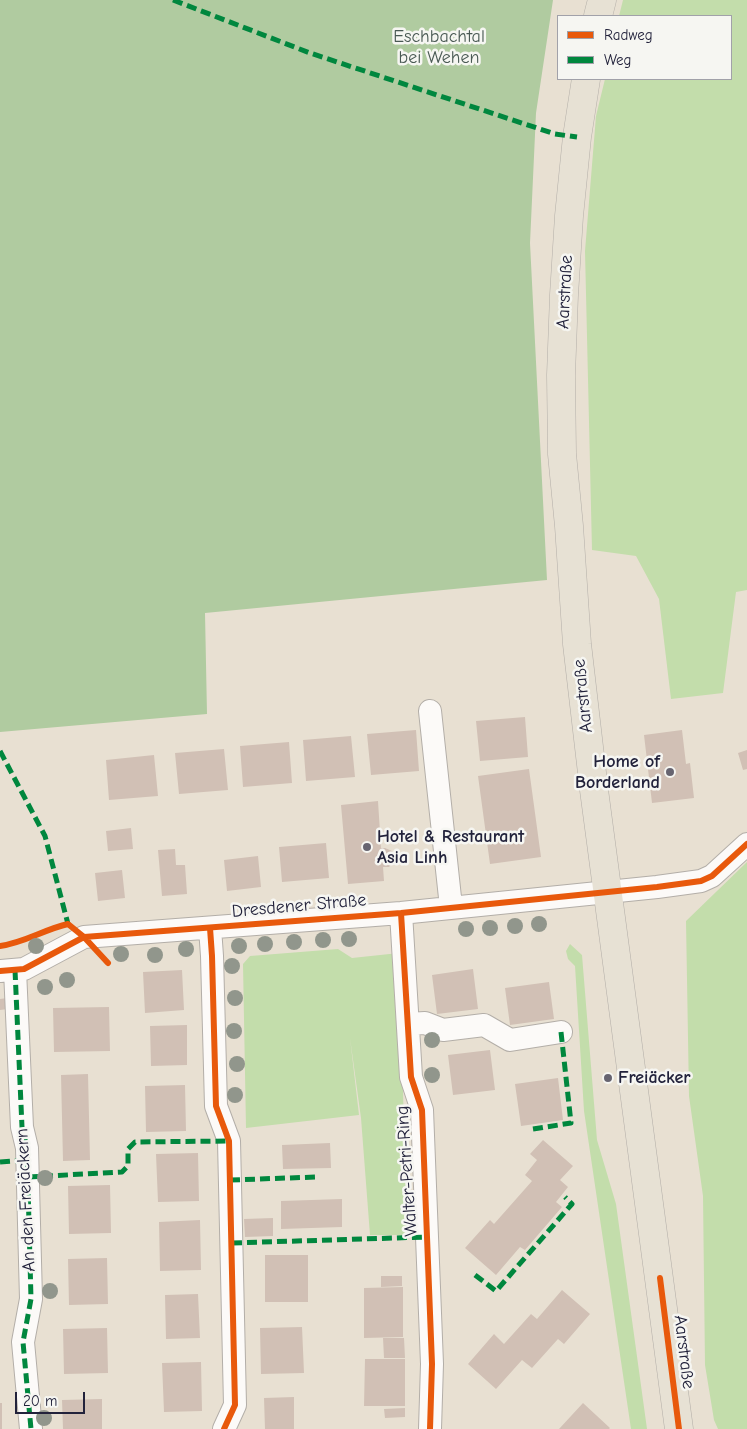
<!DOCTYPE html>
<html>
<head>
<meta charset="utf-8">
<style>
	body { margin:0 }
	#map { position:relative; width:747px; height:1429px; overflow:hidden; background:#e8e0d2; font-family:"Comic Neue",sans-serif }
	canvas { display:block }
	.legend { position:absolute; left:557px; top:15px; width:175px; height:65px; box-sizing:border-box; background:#f6f6f2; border:1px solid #a1a1a9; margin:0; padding:6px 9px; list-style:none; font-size:15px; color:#22223b }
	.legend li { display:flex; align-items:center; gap:10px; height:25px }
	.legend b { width:25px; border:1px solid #a1a1a9 }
	.scale { position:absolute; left:15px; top:1392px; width:70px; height:22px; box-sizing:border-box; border:2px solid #22223b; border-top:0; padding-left:6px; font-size:15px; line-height:18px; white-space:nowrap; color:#22223b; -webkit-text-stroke:4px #f6f6f2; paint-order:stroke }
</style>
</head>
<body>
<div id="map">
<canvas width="747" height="1429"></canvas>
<ul class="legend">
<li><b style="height:6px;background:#e8590c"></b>Radweg</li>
<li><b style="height:6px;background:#00873e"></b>Weg</li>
</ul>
<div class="scale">20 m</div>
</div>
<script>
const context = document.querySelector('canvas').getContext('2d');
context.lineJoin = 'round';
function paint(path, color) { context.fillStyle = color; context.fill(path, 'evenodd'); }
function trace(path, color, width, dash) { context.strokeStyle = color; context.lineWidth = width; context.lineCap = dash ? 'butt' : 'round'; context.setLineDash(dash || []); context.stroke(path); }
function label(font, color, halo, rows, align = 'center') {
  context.font = font + ' "Comic Neue",sans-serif'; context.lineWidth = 5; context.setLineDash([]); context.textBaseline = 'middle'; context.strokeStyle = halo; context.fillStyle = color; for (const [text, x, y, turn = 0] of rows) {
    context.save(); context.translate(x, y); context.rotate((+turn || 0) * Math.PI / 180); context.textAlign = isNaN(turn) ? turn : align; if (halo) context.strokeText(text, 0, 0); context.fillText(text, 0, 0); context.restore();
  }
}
paint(new Path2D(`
	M623 0H747V590L736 592 723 693 671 699 659 599 636 556 592 550 585 251 596 116 605 79H731V16H619Z
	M747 862V1429H718L714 1420 705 1365 703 1196 689 1096 686 921Z
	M570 944 582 955 597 1140 616 1204 647 1429H631L584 1111 575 966 568 959 566 951Z
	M338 949 352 958 399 953 407 1231 404 1235H370L361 1118 350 1038 359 1115 246 1128 243 964 250 956Z`), '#c3ddab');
paint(new Path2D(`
	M0 0H553L536 113 530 243 547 580 205 613 207 714 0 732Z`), '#b0cba0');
paint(new Path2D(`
	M525 717 528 757 480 761 476 721Z
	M416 730 419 771 371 775 367 734Z
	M682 730 686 764 690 763 694 798 652 803 644 735Z
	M351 736 355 777 306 781 303 740Z
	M289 742 292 783 243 787 240 746Z
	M224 749 228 790 179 794 175 753Z
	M747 750V769L743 770 738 753Z
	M154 755 158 796 109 800 106 760Z
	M529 769 541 857 490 864 478 776Z
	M378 801 381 848H385L392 851 394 854V861L389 867H383L384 881 348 884 341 805Z
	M131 828 133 849 108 851 106 831Z
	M326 843 329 878 282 882 279 847Z
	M175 849 176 865H185L187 894 162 896 158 850Z
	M258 856 261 887 227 891 224 860Z
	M122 870 125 898 98 901 95 873Z
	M473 969 478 1009 437 1014 432 975Z
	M182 970 184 1010 145 1013 143 972Z
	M549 982 554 1019 510 1025 505 988Z
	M7 998 8 1009 0 1010V999Z
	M109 1007 110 1051 54 1052 53 1008Z
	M187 1025V1065L151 1066 150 1026Z
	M490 1050 495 1090 453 1095 448 1055Z
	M88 1074 90 1160 63 1161 61 1075Z
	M558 1078 563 1120 521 1126 515 1084Z
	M185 1085 186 1131 146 1132 145 1086Z
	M543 1140 573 1166 560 1180 568 1187 556 1202 562 1207 525 1250 520 1247 496 1275 465 1248 490 1220 494 1224 532 1181 525 1175 537 1160 530 1154Z
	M330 1143 331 1168 283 1169 282 1145Z
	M198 1153 199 1201 158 1202 156 1154Z
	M110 1185 111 1233 69 1234 68 1186Z
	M342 1199V1227L281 1229V1201Z
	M273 1218V1236L245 1237 244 1219Z
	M200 1220 201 1270 160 1271 159 1222Z
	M265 1255H308V1302H265Z
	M107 1258 108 1304 69 1305 68 1259Z
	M381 1276H402V1286L381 1287Z
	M403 1287V1337L364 1338V1288Z
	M562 1290 590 1314 564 1344 558 1339 532 1368 522 1360 496 1389 468 1364 494 1334 504 1344 531 1314 537 1319Z
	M198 1294 200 1338 166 1339 165 1295Z
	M302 1327 304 1373 261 1374 260 1328Z
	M107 1328 108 1373 64 1374 63 1329Z
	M383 1338H404L405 1358H384Z
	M365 1359H405V1406H364Z
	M201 1362 202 1411 164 1412 162 1363Z
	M294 1397V1429H265L264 1398Z
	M102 1399V1429H63L62 1400Z
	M0 1403H2V1429H0Z
	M583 1403 610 1428 609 1429H559Z
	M405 1408V1417L385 1418 384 1409Z`), '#d1c0b5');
const minor = new Path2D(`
	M430 711 451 907
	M401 913 411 1077 422 1110 432 1364 430 1429
	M210 928 212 956 216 1106 229 1141 235 1405 224 1429
	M15 970 22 1127 27 1148 31 1299 23 1342 31 1429
	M0 971 24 969 84 937 401 913 657 887 701 881 712 876 747 844
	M408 1024 425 1023 443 1030 484 1025 510 1040 561 1032`);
const major = new Path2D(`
	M598 16 602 0
	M586 79 577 137 569 216 564 295 561 375 562 454 569 526 577 644 594 790 679 1429`);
trace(minor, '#b3aea8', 24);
trace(major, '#b3aea8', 29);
trace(minor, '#fcfaf8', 22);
trace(major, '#e7e1d4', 28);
trace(new Path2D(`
	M173 0 310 53 555 134 577 137
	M0 751 45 836 68 924
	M15 970 22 1127 27 1148 31 1299 23 1342 31 1429
	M533 1129 571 1123 561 1032
	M0 1162 27 1160
	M28 1177 122 1172 128 1166V1149L135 1142 229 1141
	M230 1180 317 1177
	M232 1243 427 1237
	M475 1275 496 1291 572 1204 565 1197`), '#00873e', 5, [10, 5]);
trace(new Path2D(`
	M401 913 411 1077 422 1110 432 1364 430 1429
	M210 928 212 956 216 1106 229 1141 235 1405 224 1429
	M0 946C24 943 45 929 68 924L84 937 108 963
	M0 971 24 969 84 937 401 913 657 887 701 881 712 876 747 844
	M660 1278 679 1429`), '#e8590c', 6);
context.fillStyle = '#91968c';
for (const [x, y] of [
	[539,924],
	[515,926],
	[490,928],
	[466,929],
	[349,939],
	[323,940],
	[294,942],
	[265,944],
	[36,946],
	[239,946],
	[186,949],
	[121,954],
	[155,955],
	[232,966],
	[67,980],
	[45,987],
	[235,998],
	[234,1031],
	[432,1040],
	[237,1064],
	[432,1075],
	[235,1095],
	[45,1178],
	[50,1291],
	[44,1418]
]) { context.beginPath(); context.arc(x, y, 8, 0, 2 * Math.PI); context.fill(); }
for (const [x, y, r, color] of [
	[670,772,5,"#676470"],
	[367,847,5,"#676470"],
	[608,1078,5,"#676470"]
]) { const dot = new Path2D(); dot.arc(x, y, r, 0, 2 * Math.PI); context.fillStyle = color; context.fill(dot); trace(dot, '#f6f6f2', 2); }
label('18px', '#495953', '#f6f6f2', [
	["Eschbachtal",439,37],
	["bei Wehen",439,58]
]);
label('18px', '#22223b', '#f6f6f2', [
	["Aarstraße",565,292,-87],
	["Aarstraße",583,696,-96],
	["Dresdener Straße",299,906,-5],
	["Walter-Petri-Ring",407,1171,-94],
	["An den Freiäckern",26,1200,-93],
	["Aarstraße",684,1352,83]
]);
label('bold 18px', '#22223b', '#f6f6f2', [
	["Home of",660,762,"right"],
	["Borderland",660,783,"right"],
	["Hotel & Restaurant",377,837],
	["Asia Linh",377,858],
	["Freiäcker",618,1078]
], 'left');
</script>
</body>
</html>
